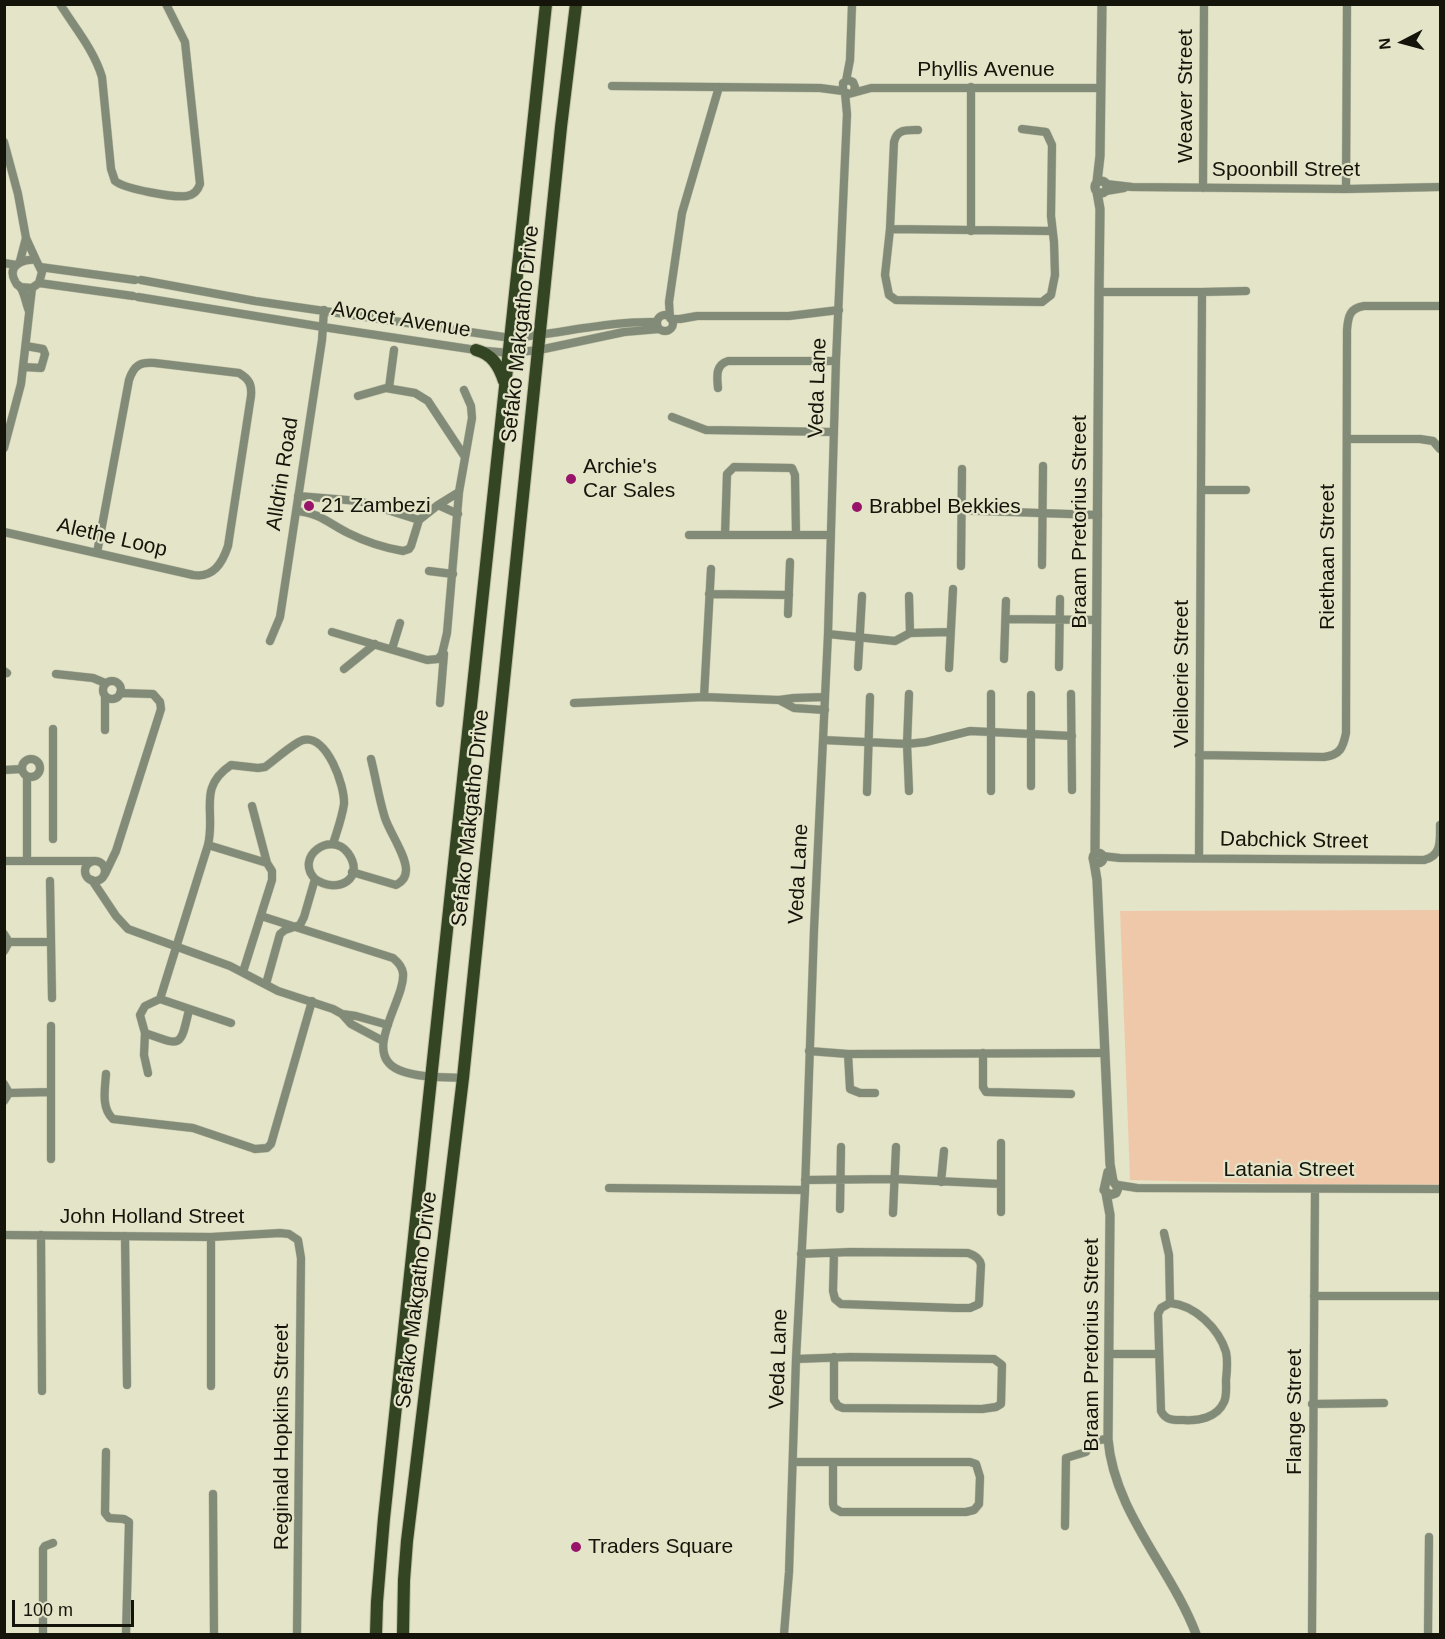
<!DOCTYPE html>
<html>
<head>
<meta charset="utf-8">
<style>
	body { margin:0 }
	#map { position:relative; width:1445px; height:1639px; overflow:hidden; background:#e4e4c8; font-family:Helvetica,sans-serif }
	canvas { display:block }
	.frame { position:absolute; inset:0; border:6px solid #14140a; pointer-events:none }
	.north { position:absolute; left:1373px; top:12px; width:60px; height:60px; -webkit-text-stroke:4px #e4e4c8; paint-order:stroke; rotate:264deg; font-size:16px; font-weight:700; line-height:24px; text-align:center; color:#14140a }
	.north::after { content:''; display:block; margin:auto; width:21px; height:27px; background:#14140a; clip-path:polygon(50% 0,100% 100%,50% 72%,0 100%) }
	.scale { position:absolute; left:12px; top:1600px; width:122px; height:27px; box-sizing:border-box; border:3px solid #14140a; border-top:0; padding-left:8px; font-size:18px; line-height:21px; white-space:nowrap; color:#14140a; -webkit-text-stroke:4px #e4e4c8; paint-order:stroke }
</style>
</head>
<body>
<div id="map">
<canvas width="1445" height="1639"></canvas>
<div class="frame"></div>
<div class="north">N</div>
<div class="scale">100 m</div>
</div>
<script>
const context = document.querySelector('canvas').getContext('2d');
context.lineJoin = 'round';
function paint(path, color) { context.fillStyle = color; context.fill(path, 'evenodd'); }
function trace(path, color, width, dash) { context.strokeStyle = color; context.lineWidth = width; context.lineCap = dash ? 'butt' : 'round'; context.setLineDash(dash || []); context.stroke(path); }
function label(font, color, halo, rows, align = 'center') {
  context.font = font + ' Helvetica,sans-serif'; context.lineWidth = 4.5; context.setLineDash([]); context.textBaseline = 'middle'; context.strokeStyle = halo; context.fillStyle = color; for (const [text, x, y, turn = 0] of rows) {
    context.save(); context.translate(x, y); context.rotate((+turn || 0) * Math.PI / 180); context.textAlign = isNaN(turn) ? turn : align; if (halo) context.strokeText(text, 0, 0); context.fillText(text, 0, 0); context.restore();
  }
}
paint(new Path2D(`
	M1440 910V1188L1130 1180 1120 911Z`), '#efc8aa');
const minor = new Path2D(`
	M60 4C75 28 94 50 102 77L111 169 115 181C125 189 174 198 187 196 194 195 198 190 200 184L185 42 166 4
	M846 81 850 60 852 4
	M612 86 820 88 843 91
	M971 87V231
	M854 91 855 87 853 82 848 80 843 83V91L849 94 871 88H1101
	M918 130C906 130 897 129 894 142L890 229 885 275 889 295 896 300 1042 302 1051 295 1055 275 1054 242 1051 216 1052 145 1046 132 1022 129
	M4 142 18 194 26 238 36 260
	M1106 184 1132 187 1346 189 1440 187
	M1203 188 1204 4
	M1346 189 1347 4
	M1106 191 1124 188
	M890 229 1052 231
	M20 261 26 238
	M4 263 16 265
	M40 267 135 280
	M141 280 255 301 511 338C560 334 608 321 657 322
	M39 283 133 296
	M20 287 32 288 39 283 42 272 36 260C24 259 6 265 15 281 19 289 16 281 21 288 25 295 26 304 29 311
	M1099 292H1202L1199 858
	M1202 292 1246 291
	M138 297 323 327 476 350 509 353 539 350 624 332 659 329
	M657 323a8 8 0 1 1 16 0a8 8 0 1 1-16 0Z
	M670 318 669 302 682 213 719 87
	M671 319H680L697 316H789L839 310
	M24 367 41 368 45 354 43 349 26 346
	M389 388 394 350
	M718 388C717 377 715 365 728 361H836
	M358 396 386 388 415 393 428 401 465 457
	M672 417 706 430 834 432
	M1347 439H1420L1433 441 1440 449
	M4 448 21 384 32 288
	M1201 490H1246
	M298 496 359 501 419 520
	M438 505 458 514
	M952 510 1098 515
	M296 511C320 513 328 523 348 533 364 541 385 548 403 551L409 549 411 546 419 520 438 505 459 492
	M4 532 193 575C213 578 222 564 228 546L251 396C252 384 249 379 239 373L155 363C140 362 134 365 129 380L97 553
	M689 535H831
	M725 535 727 474 734 467 792 468 795 475 796 535
	M1042 565 1043 466
	M961 566 962 469
	M429 571 453 574
	M709 594 789 595
	M909 596 910 633
	M788 614 790 562
	M1006 619 1097 620
	M332 632 427 660 438 659 442 654 447 633 459 492 472 418 471 406 464 390
	M828 634 895 641 910 633 950 632
	M270 641 280 617 322 340 324 310
	M392 649 400 623
	M1004 659 1006 601
	M858 667 862 596
	M1059 667 1060 599
	M949 668 953 589
	M344 669 375 644
	M4 671 7 673
	M56 674 93 678 105 683
	M103 690a9 9 0 1 1 18 0a9 9 0 1 1-18 0Z
	M1071 694 1072 790
	M1031 695V786
	M704 697 711 569
	M779 700 794 708 825 710
	M440 703 444 654
	M574 703 704 697 779 700 794 698 825 697
	M105 730V697
	M823 740 907 744 926 742 970 731 1072 736
	M1199 755 1324 757C1340 755 1343 748 1346 733L1347 330C1348 316 1350 308 1364 306H1440
	M22 768a9 9 0 1 1 18 0a9 9 0 1 1-18 0Z
	M4 770 22 769
	M909 791 907 744 909 694
	M991 791V694
	M867 792 870 697
	M53 839V729
	M208 845C216 811 197 788 231 765L258 768 265 767C275 760 292 744 303 740 327 734 345 786 344 804 342 818 337 831 333 844
	M1102 856 1120 858 1424 860C1442 856 1440 840 1440 825
	M4 861H94
	M27 861V776
	M85 871a10 10 0 1 1 20 0a10 10 0 1 1-20 0Z
	M352 872 396 885C402 882 406 877 406 870 406 855 390 833 385 818 379 799 376 779 371 759
	M105 874 116 851 161 709 160 702 153 694 120 693
	M92 880 116 916 128 929 230 966 278 991 333 1009 342 1014 351 1024 383 1041
	M50 881 52 998
	M261 916 393 958C398 962 402 966 403 973 406 999 360 1054 399 1070 418 1078 443 1077 463 1078
	M4 934 9 942 4 951
	M9 942H51
	M243 972 272 880V871L267 863 252 806
	M266 984 280 934 285 930 300 925 304 917 315 879C294 857 331 830 348 853 366 878 338 895 315 879
	M160 999 231 1023
	M342 1014 356 1016 388 1025
	M145 1033C182 1046 180 1048 189 1010
	M809 1051 848 1054 1105 1053
	M983 1053V1087L986 1092 1071 1094
	M848 1054 850 1089 860 1093H875
	M148 1073 144 1055 145 1033 140 1015 145 1006 160 999 208 845 267 863
	M106 1074C105 1089 101 1108 113 1119L193 1128 255 1149 267 1148 271 1144 312 1001
	M4 1084 9 1093 4 1101
	M9 1093 51 1092
	M1001 1143V1212
	M51 1159V1026
	M805 1180 894 1179 1001 1184
	M941 1182 944 1151
	M1118 1185 1137 1188 1440 1189
	M609 1188 805 1190
	M840 1209 841 1147
	M893 1213 896 1147
	M1164 1233 1169 1255 1170 1303
	M4 1235 211 1237 280 1233 289 1234 298 1240 301 1258 297 1634
	M41 1235 42 1391
	M125 1236 127 1385
	M211 1237V1386
	M801 1254C817 1253 833 1253 849 1252L968 1253C974 1255 980 1258 981 1265L979 1304 970 1308H956L841 1304 835 1299 833 1291 834 1253
	M1314 1296H1440
	M1170 1303C1195 1305 1219 1329 1226 1352 1228 1361 1227 1371 1226 1380 1226 1387 1227 1396 1224 1402 1217 1418 1198 1421 1184 1420 1174 1420 1166 1421 1161 1411L1158 1314 1161 1308Z
	M1110 1354H1158
	M796 1359 850 1357 994 1359 1002 1365 1001 1404 996 1407 982 1409 843 1408 838 1406 834 1400V1357
	M1312 1404 1384 1403
	M106 1452 105 1513 109 1518 124 1519 129 1522 126 1634
	M793 1462H970L976 1464 980 1477 979 1504 974 1510 966 1512H841L834 1508 833 1504V1463
	M213 1494 214 1634
	M1065 1526 1066 1458 1086 1452 1090 1441 1108 1439
	M43 1634V1549L45 1546 53 1543
	M784 1634 789 1572 796 1359 805 1190 814 930 828 634 836 361 847 114 845 93
	M1312 1634 1315 1189
	M1428 1634 1429 1537`);
const tertiary = new Path2D(`
	M1095 187a6 6 0 1 1 12 0a6 6 0 1 1-12 0Z
	M1097 182 1100 156 1102 4
	M1093 858a5 5 0 1 1 10 0a5 5 0 1 1-10 0Z
	M1095 854 1099 292 1100 209 1097 192
	M1094 862 1097 880 1110 1164 1113 1181
	M1108 1172 1104 1190 1110 1195 1116 1193 1118 1188 1113 1181
	M1106 1193 1110 1215 1108 1439C1114 1512 1171 1568 1196 1634`);
const primary = new Path2D(`
	M476 350C492 354 499 366 504 381
	M376 1634 377 1602 384 1518 546 4
	M403 1634 404 1580 407 1541 463 1078 561 127 576 4`);
trace(minor, '#bfbfa6', 9);
trace(tertiary, '#bfbfa6', 10);
trace(primary, '#bfbfa6', 14);
trace(minor, '#818b78', 8);
trace(tertiary, '#818b78', 9);
trace(primary, '#344524', 12);
for (const [x, y, r, color] of [
	[571,479,6,"#98146a"],
	[309,506,6,"#98146a"],
	[857,507,6,"#98146a"],
	[576,1547,6,"#98146a"]
]) { const dot = new Path2D(); dot.arc(x, y, r, 0, 2 * Math.PI); context.fillStyle = color; context.fill(dot); trace(dot, '#e4e4c8', 2); }
label('21px', '#14140a', '#e4e4c8', [
	["Phyllis Avenue",986,70],
	["Weaver Street",1186,96,-90],
	["Spoonbill Street",1286,170],
	["Avocet Avenue",401,320,9],
	["Sefako Makgatho Drive",521,334,-84],
	["Veda Lane",818,388,-88],
	["Alldrin Road",283,474,-81],
	["Braam Pretorius Street",1080,522,-90],
	["Alethe Loop",112,538,13],
	["Riethaan Street",1328,557,-90],
	["Vleiloerie Street",1182,674,-90],
	["Sefako Makgatho Drive",471,818,-84],
	["Dabchick Street",1294,841,1],
	["Veda Lane",799,874,-87],
	["Latania Street",1289,1170],
	["John Holland Street",152,1217],
	["Sefako Makgatho Drive",417,1300,-83],
	["Braam Pretorius Street",1092,1345,-90],
	["Veda Lane",779,1359,-88],
	["Flange Street",1295,1412,-90],
	["Reginald Hopkins Street",282,1437,-90]
]);
label('21px', '#14140a', '#e4e4c8', [
	["Archie's",583,467],
	["Car Sales",583,491],
	["21 Zambezi",321,506],
	["Brabbel Bekkies",869,507],
	["Traders Square",588,1547]
], 'left');
</script>
</body>
</html>
